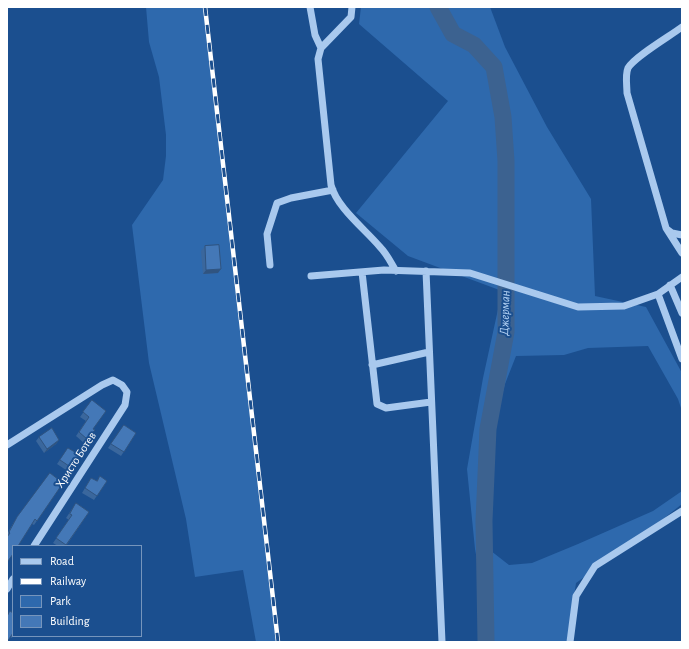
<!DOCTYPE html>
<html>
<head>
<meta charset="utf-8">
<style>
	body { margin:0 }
	#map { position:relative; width:689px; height:649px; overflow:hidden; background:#1b4f8f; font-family:"Alegreya Sans",sans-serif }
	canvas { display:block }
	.frame { position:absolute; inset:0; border:8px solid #fff; pointer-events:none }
	.legend { position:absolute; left:12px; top:545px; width:130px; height:92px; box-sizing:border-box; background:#1b4f8f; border:1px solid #7695bc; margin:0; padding:5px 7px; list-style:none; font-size:12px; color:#fff }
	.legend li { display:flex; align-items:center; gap:8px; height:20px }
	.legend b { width:20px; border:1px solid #7695bc }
</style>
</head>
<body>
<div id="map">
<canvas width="689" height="649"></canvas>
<div class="frame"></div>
<ul class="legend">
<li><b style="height:5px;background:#a9c9ee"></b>Road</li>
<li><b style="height:5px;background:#fff"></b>Railway</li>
<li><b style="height:11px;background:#2e69ad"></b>Park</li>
<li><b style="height:11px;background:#4478b7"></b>Building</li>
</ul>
</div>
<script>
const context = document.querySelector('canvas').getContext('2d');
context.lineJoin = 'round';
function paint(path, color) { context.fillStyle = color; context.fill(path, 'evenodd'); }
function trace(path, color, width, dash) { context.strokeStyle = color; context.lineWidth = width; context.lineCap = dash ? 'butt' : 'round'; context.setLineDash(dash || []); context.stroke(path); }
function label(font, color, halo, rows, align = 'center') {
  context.font = font + ' "Alegreya Sans",sans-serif'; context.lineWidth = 4; context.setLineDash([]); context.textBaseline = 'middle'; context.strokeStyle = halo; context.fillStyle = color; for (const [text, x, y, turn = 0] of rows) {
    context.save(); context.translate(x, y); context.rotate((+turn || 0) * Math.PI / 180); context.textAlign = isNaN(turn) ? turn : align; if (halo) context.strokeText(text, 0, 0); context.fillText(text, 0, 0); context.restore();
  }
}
paint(new Path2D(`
	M146 7H205L279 642H256L243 570 195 577 186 519 149 363 132 225 163 180 166 156V135L159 77 149 42Z
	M361 7H490L505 47 547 127 591 199 595 296 646 307 682 373V411L678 399 648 346 588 348 564 355 516 356 505 384 491 438 486 547 509 565 532 563 578 544 653 511 682 491V504L638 539 576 583 567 642H492L475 549 467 469 483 378 502 291 408 256 356 213 448 101 359 24Z`), '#2e69ad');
trace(new Path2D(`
	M438 7 453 34 474 45 494 67 503 117 506 161V332L488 429 484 521 486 642`), '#3c6290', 17);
trace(new Path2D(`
	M310 7 315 35 321 48
	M352 7 351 17 321 48 318 59 331 185C337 208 365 229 380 247 387 254 391 263 396 271
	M682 27C670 36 634 57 628 68 625 75 627 86 627 93L666 228 682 253
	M668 230 672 233 682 235
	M270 265 267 234 277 203 291 198 333 190
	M426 271 442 642
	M362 272 377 404 386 408 431 402
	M311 276 384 270 470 273 578 307 624 306 658 294 682 277
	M670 285 682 313
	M658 294 682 359
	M372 365 429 352
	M7 445 102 385 113 380 122 385 127 392 125 405 34 546
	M7 589 13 579
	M570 642 576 596 595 566 682 511`), '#a9c9ee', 7);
const rail = new Path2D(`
	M205 7 278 642`);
trace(rail, '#fff', 4.5);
trace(rail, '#1b4f8f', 3, [9]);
paint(new Path2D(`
	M205 246 218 273 203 274 201 251Z
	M92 400 93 429 95 430 84 443 76 436 86 421 80 417Z
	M124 425 136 433 121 456 108 448Z
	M39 437 59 440 56 444 44 453 36 441Z
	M68 448 80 455 69 472 57 464Z
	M50 473 63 483 34 525 32 524 7 563V534L14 522Z
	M91 478 97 481H107L94 500 82 493Z
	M76 503 89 512 66 546H58L53 543 69 520 66 518Z
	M10 611 13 613V636L12 638 10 637 7 642V616Z`), '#3a679d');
paint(new Path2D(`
	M221 269 218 273 203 274 206 270Z
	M59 440 56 444 44 453 47 449Z`), '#305480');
const building = new Path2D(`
	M219 245 221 269 206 270 205 246Z
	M92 400 106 411 93 429 95 430 87 439 79 432 89 417 83 412Z
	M124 425 136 433 124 452 111 444Z
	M52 428 59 440 47 449 39 437Z
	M68 448 80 455 72 468 60 460Z
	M50 473 63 483 37 521 35 519 18 546H13V554L8 561 7 560V537L10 533 9 532 17 517Z
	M100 476 107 481 97 496 85 488 91 478 97 481Z
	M76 503 89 512 66 545 56 538 72 515 70 514Z
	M10 611 13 613V633L7 642V617Z`);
paint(building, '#4478b7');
trace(building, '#305480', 1);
label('12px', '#fff', '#1b4f8f', [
	["Христо Ботев",76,460,-57]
]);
label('italic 13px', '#b5d3f5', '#1b4f8f', [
	["Джерман",505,313,-88]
]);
</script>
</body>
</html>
